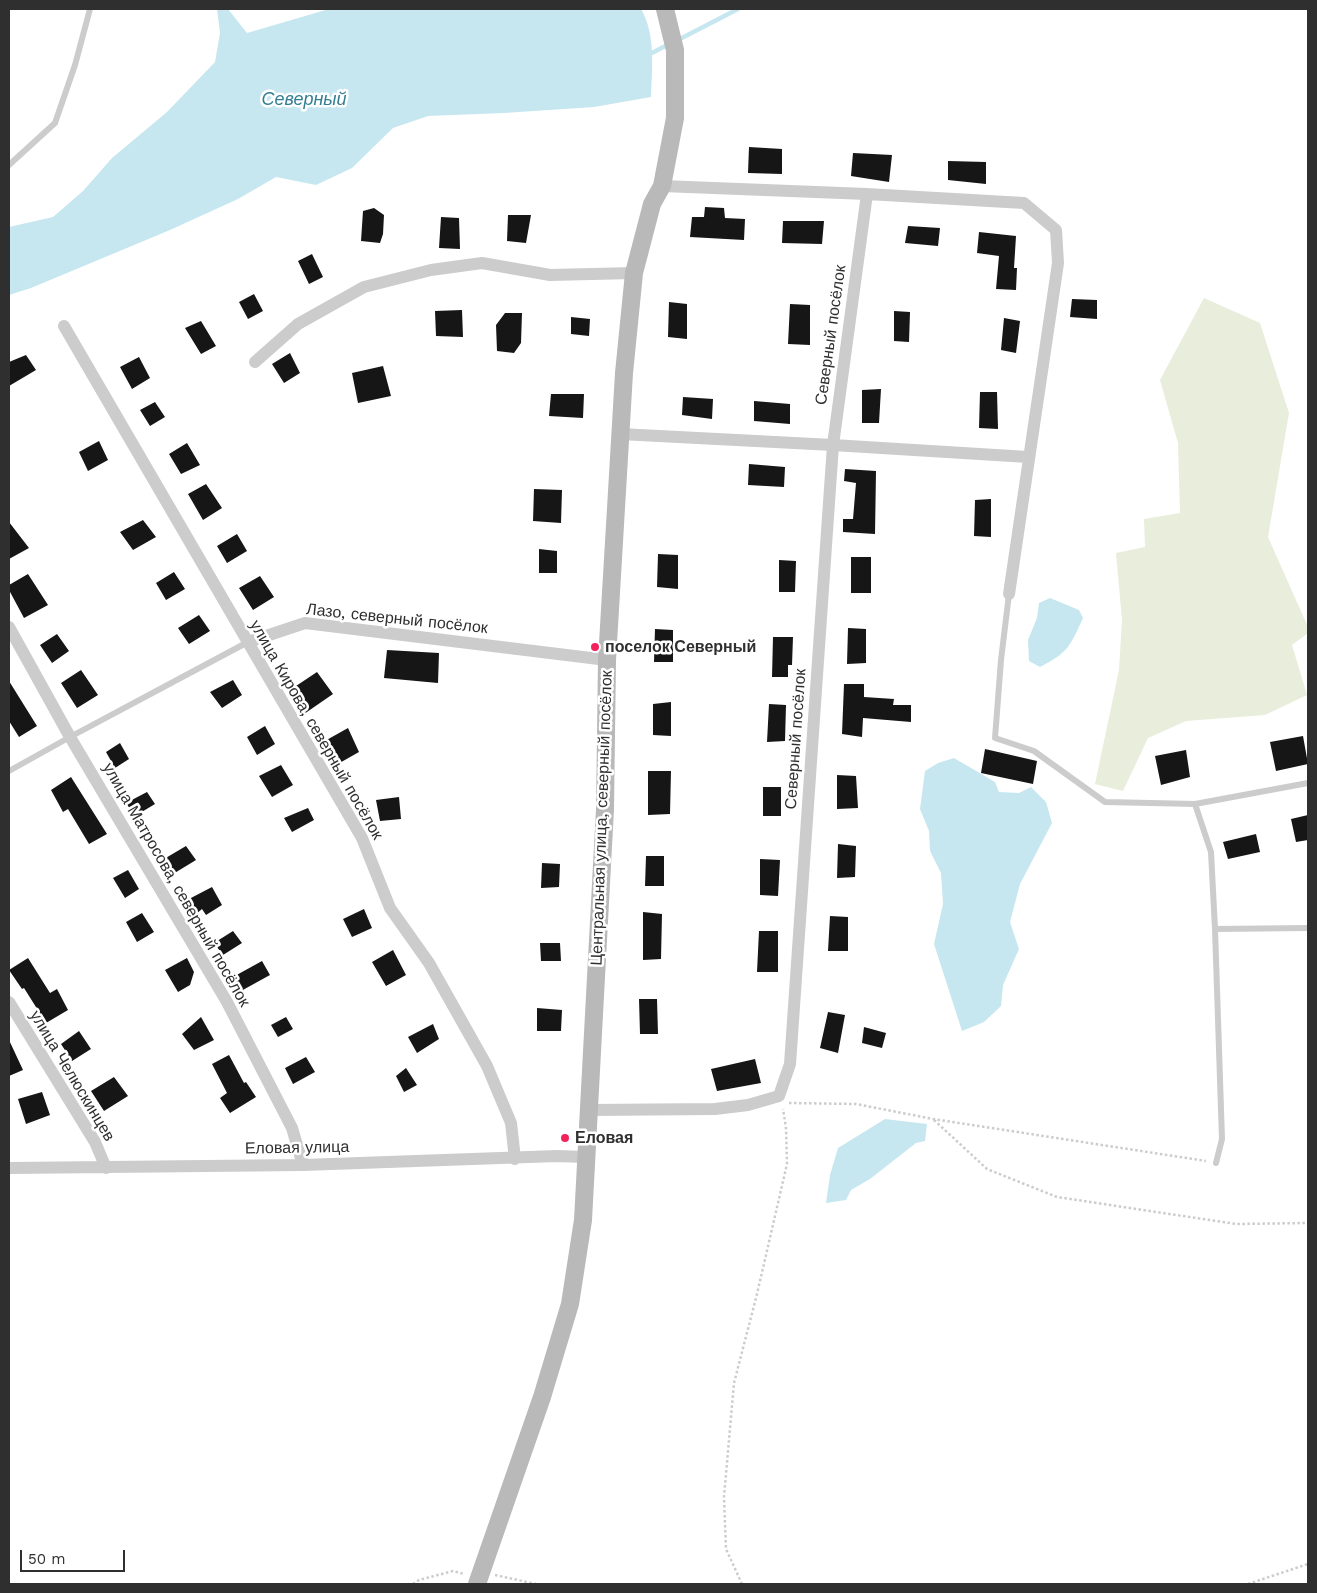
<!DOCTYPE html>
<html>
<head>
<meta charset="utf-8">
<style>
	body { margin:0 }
	#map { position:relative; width:1317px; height:1593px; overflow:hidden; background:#fff; font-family:"Work Sans",sans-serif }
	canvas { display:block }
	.frame { position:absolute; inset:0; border:10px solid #2f2f2f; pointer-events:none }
	.scale { position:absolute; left:20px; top:1550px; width:105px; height:22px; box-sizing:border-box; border:2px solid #2f2f2f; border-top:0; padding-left:6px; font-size:15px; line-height:18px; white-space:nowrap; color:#2f2f2f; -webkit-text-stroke:4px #fff; paint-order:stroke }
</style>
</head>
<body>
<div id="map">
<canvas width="1317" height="1593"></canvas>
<div class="frame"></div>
<div class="scale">50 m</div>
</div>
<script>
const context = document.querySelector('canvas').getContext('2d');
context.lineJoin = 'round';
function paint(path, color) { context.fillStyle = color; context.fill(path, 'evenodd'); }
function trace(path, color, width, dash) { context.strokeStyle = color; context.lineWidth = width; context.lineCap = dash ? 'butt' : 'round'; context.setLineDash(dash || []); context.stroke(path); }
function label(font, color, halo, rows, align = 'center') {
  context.font = font + ' "Work Sans",sans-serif'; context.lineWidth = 5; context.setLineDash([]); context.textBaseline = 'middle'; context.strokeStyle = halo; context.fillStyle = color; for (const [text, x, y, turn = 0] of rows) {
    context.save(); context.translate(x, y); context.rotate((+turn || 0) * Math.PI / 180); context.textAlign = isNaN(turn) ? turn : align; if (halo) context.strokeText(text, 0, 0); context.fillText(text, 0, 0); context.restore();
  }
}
paint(new Path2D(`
	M1204 298 1260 323 1289 413 1268 537 1308 627V633L1292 645 1307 695 1265 715 1186 721 1148 738 1123 791 1095 784 1119 670 1122 620 1116 553 1145 547 1144 519 1180 513 1178 443 1160 380Z`), '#e9eddb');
paint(new Path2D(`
	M217 9H228L247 33 329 9H641C656 35 652 68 651 97L594 107 504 113 428 116 393 128 352 168 316 185 276 177 238 199 170 230 31 288 9 295V227L53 217 83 191 112 158 167 112 215 62 220 33Z
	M1050 598 1079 610 1083 618C1070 646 1069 652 1040 667L1029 661 1028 640 1037 618 1039 603Z
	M954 758 995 782 999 792 1019 793 1031 787 1046 802 1052 823 1020 884 1010 922 1019 949 1003 985 1001 1006 984 1022 962 1031 934 944 943 904 941 873 930 851 929 831 920 809 925 771 938 763Z
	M885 1119 927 1124 925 1141 916 1143 870 1179 851 1190 846 1200 826 1203 830 1175 838 1148Z`), '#c6e7ef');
trace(new Path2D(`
	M676 41 738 9
	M652 53 669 44`), '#c6e7ef', 4.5);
paint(new Path2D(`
	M749 147 782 149V174L748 173Z
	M853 153 892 155 889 182 851 176Z
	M948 161 986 162V184L948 180Z
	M705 207 724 208 725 218 745 219 744 240 690 237 692 217H704Z
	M374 208 384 215 383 234 380 243 361 241 363 211Z
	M508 215H531L526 243 507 241Z
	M441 217 459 218 460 249 439 248Z
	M783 221H824L822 244 782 243Z
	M908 226 940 228 938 246 905 243Z
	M979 232 1016 236 1014 268H1017L1016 290 996 289 999 256 977 253Z
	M312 254 323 277 309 284 298 261Z
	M254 294 263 311 248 319 239 302Z
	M1072 299 1097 300V319L1070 317Z
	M669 302 687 304V339L668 337Z
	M790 304 810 305V345L788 344Z
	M462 310 463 337 436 336 435 311Z
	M894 311 910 312 909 342 894 341Z
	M505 313H522L521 343 514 353 497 351 496 325Z
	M571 317 590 319 589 336 571 334Z
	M1004 318 1020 321 1016 353 1001 350Z
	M201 321 216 346 201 354 185 328Z
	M290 353 300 373 284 383 272 364Z
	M26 355 36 370 9 386V362Z
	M139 357 150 378 132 389 120 367Z
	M383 366 391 396 358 403 352 373Z
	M881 389 879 423H862V390Z
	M980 392H997L998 429 979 428Z
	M551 394H584L583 418 549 416Z
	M683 397 713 399 712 419 682 415Z
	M754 401 790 404V424L754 421Z
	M155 402 165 417 150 426 140 410Z
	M99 441 108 460 88 471 79 452Z
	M187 443 200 465 181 474 169 454Z
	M749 464 785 467 784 487 748 485Z
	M845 469 876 471 875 534 843 532V519H853L856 483 844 481Z
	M206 484 222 508 203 520 188 494Z
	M534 489 562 490 561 523 533 521Z
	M991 499V537L974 536 975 500Z
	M143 520 156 537 133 550 120 532Z
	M9 522 29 548 9 559Z
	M237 534 247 551 227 563 217 546Z
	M539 549 557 551V573H539Z
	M658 554 678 555V589L657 587Z
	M851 557H871V593H851Z
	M779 560 796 561 795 592H779Z
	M174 572 185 589 166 600 156 583Z
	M28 574 48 605 24 618 9 590V585Z
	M260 576 274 597 253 610 239 588Z
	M199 615 210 631 189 644 178 628Z
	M848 628 866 629V663L847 664Z
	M655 629 673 630V662H654Z
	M57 634 69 651 52 663 40 645Z
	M773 637H793L792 665H788V677H772Z
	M387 650 439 653 438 683 384 678Z
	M81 670 98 695 77 708 61 683Z
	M317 672 333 694 304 714 290 690Z
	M233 680 242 695 222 708 210 692Z
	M9 681 37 726 19 737 9 721Z
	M844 684H864V697L894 699 893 705H911V722L863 718 862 737 842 734Z
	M671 702V736L653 735V704Z
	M769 704 786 705 785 741 767 742Z
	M265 726 275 744 257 755 247 737Z
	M348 728 359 752 336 765 323 742Z
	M1303 736 1308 764 1276 771 1270 742Z
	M120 743 129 759 115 768 106 752Z
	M985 749 1037 761 1033 784 981 773Z
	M1186 750 1190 777 1161 785 1155 756Z
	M281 765 293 785 272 797 259 776Z
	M648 771H671L670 814 648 815Z
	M837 775 856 776 858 808 837 809Z
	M71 777 107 834 89 844 68 809 63 812 51 790Z
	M763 787H781V816H763Z
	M147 792 155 804 135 816 126 803Z
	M399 797 401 819 380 821 376 800Z
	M308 808 314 820 292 832 284 818Z
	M1308 815V840L1296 842 1291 819Z
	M1256 834 1260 852 1228 859 1223 842Z
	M838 844 856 846 855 877 837 878Z
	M186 846 196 860 173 874 164 859Z
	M646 856H664V886H645Z
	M760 859 780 860 778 896 760 895Z
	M542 863 560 864 559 887 541 888Z
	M128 870 139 889 125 898 113 878Z
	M212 887 222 905 206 915 202 909 196 914 189 899Z
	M364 909 372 928 352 937 343 919Z
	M643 912 662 914 661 959 643 960Z
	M142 913 154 932 137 942 126 922Z
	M830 916 848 917V951H828Z
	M233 931 242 943 223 955 214 943Z
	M759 931H778V972H757Z
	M540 943H560L561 961H541Z
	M393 950 406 975 386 986 372 962Z
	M28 958 50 993 57 989 68 1010 46 1023 24 988 22 989 9 970Z
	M187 958 194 972 190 985 178 992 165 970Z
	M262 961 270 975 241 991 233 977Z
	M639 999H657L658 1034H640Z
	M537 1008 562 1010 561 1031H537Z
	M828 1012 845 1015 838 1053 820 1048Z
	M201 1017 214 1040 194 1050 182 1034Z
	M286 1017 293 1029 278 1037 271 1025Z
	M433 1024 439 1039 417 1053 408 1037Z
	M864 1027 886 1033 882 1048 862 1043Z
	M79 1031 91 1049 72 1061 61 1044Z
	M9 1040 23 1070 9 1076Z
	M229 1055 244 1083 246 1082 256 1097 230 1113 220 1098 227 1093 212 1064Z
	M306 1057 315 1072 293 1084 285 1068Z
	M755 1059 761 1083 717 1091 711 1069Z
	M406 1068 417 1085 404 1092 396 1076Z
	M114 1077 128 1096 104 1111 91 1091Z
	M42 1092 50 1115 26 1124 18 1099Z`), '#161616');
trace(new Path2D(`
	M789 1103 856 1104 933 1119 1206 1161
	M934 1120 987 1169 1057 1197 1236 1224 1308 1223
	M495 1575 536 1584
	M413 1584 419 1580 453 1571 464 1574
	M742 1584 726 1549 724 1497 734 1383 757 1294 787 1164 786 1128 783 1109
	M1248 1584 1308 1564`), '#ccc', 2.5, [2.5, 2.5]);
trace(new Path2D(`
	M9 165 55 123 75 65 90 9
	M1009 594 1001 660 995 738 1034 751 1105 802 1195 804 1308 783
	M9 771 70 737 248 642
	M1195 804 1211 852 1215 929 1222 1139 1216 1163
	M1215 929 1308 928`), '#ccc', 6);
trace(new Path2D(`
	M662 186 867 194 1024 203 1056 230 1058 263 1009 594
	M64 326 362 838 390 908 429 963 487 1066 511 1123 515 1159
	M255 362 298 324 364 287 431 270 482 263 550 275 634 273
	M620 434 833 445 1028 457
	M9 627 70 737 227 1002 292 1128 303 1165
	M248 642 305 623 607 660
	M9 1002 95 1142 106 1168
	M589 1110 715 1109 748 1105 779 1096 790 1064 833 445 867 194
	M9 1168 303 1165 557 1156 585 1157`), '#ccc', 12);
trace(new Path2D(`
	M477 1584 542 1397 570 1304 583 1220 605 809 607 660 624 373 634 273 652 204 662 186 675 118V50L665 9`), '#b9b9b9', 18);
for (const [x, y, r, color] of [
	[595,647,5,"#f4225b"],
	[565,1138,5,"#f4225b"]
]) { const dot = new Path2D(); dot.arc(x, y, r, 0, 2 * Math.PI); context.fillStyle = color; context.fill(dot); trace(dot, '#fff', 2); }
label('16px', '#2f2f2f', '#fff', [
	["Северный посёлок",831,335,-82],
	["Лазо, северный посёлок",397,619,6],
	["улица Кирова, северный посёлок",316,730,60],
	["Северный посёлок",796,739,-86],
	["Центральная улица, северный посёлок",602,818,-88],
	["улица Матросова, северный посёлок",176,885,60],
	["улица Челюскинцев",72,1076,59],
	["Еловая улица",297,1148,-1]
]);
label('bold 16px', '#2f2f2f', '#fff', [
	["поселок Северный",605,647],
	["Еловая",575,1138]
], 'left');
label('italic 18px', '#337f92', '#fff', [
	["Северный",304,100]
]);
</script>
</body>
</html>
